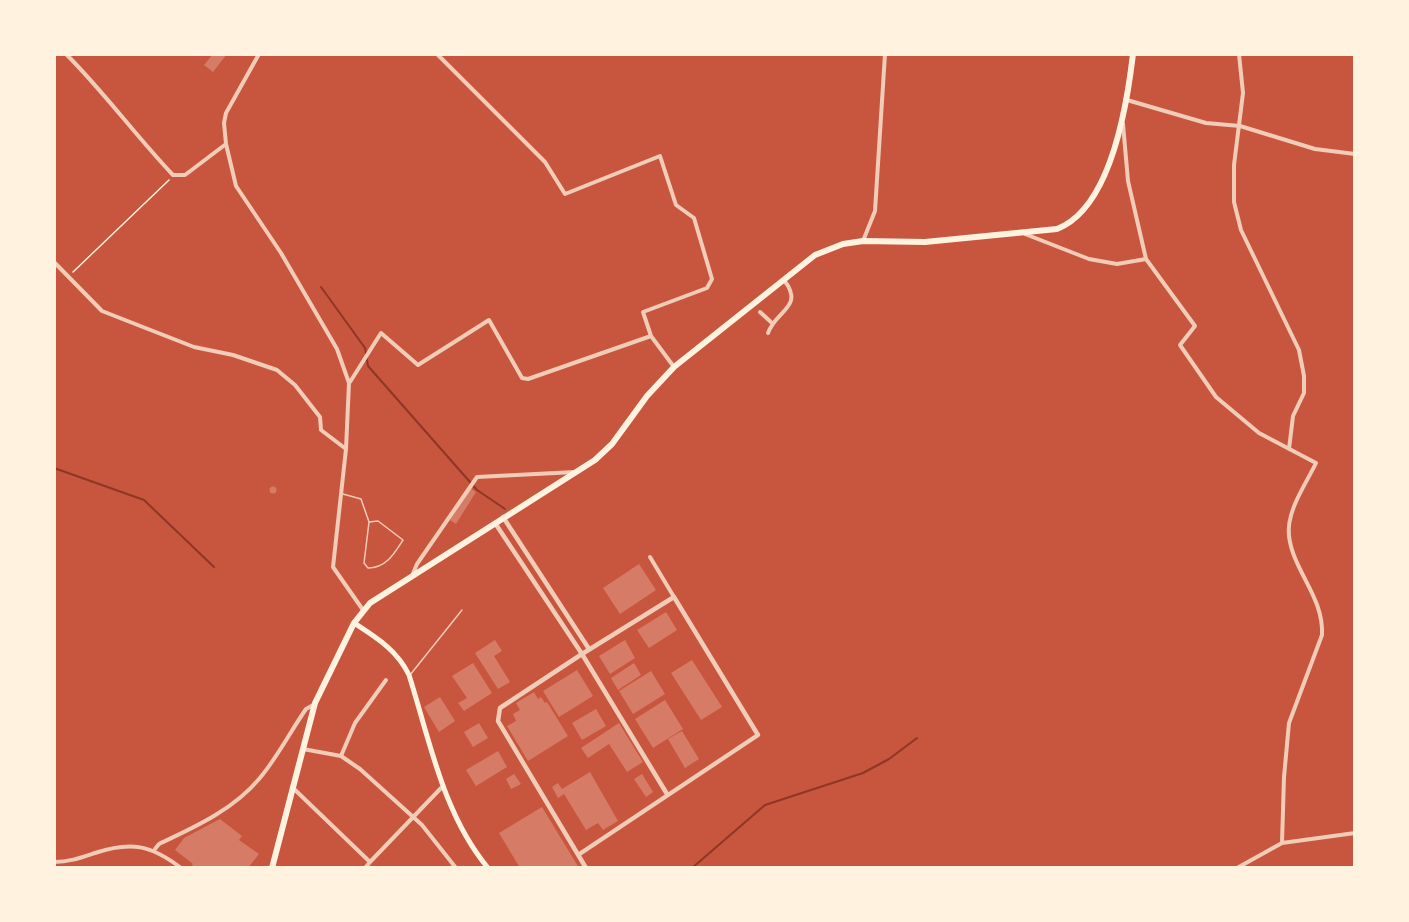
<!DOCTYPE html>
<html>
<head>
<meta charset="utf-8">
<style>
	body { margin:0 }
	#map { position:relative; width:1409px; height:922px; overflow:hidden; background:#c8553d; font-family:Quicksand,sans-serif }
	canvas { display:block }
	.frame { position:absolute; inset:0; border:56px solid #fff3e0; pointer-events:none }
</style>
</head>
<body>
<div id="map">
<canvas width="1409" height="922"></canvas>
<div class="frame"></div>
</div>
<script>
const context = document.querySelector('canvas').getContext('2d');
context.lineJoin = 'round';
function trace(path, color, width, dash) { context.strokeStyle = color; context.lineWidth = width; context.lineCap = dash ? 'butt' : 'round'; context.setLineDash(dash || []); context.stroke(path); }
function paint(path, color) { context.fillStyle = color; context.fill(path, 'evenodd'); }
trace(new Path2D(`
	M321 287 365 348 368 366 477 490 505 509
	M54 468 144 500 214 567
	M692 868 765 805 863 773 889 759 917 738`), '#8f3625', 2);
paint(new Path2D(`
	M213 54H227L213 72 204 65Z
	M269.5 490a3.5 3.5 0 1 1 7 0a3.5 3.5 0 1 1-7 0Z
	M470 488 476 492 456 524 450 520Z
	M639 564 656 590 620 614 603 588Z
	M666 612 677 630 649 648 637 630Z
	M495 640 502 651 494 656 510 682 498 689 475 653Z
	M625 640 635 658 610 674 599 656Z
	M692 660 722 707 701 720 671 673Z
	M473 663 492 693 464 711 458 703 467 698 452 676Z
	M634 663 641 675 618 690 611 678Z
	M577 670 593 696 559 717 543 691Z
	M651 671 665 694 633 714 619 691Z
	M534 692 538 699 541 697 545 703 547 702 568 736 528 761 507 726 516 721 513 714 520 710 516 703Z
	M440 697 455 721 439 732 424 707Z
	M665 700 683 729 653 748 635 719Z
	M596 709 606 726 582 740 572 723Z
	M479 723 488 738 473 747 464 732Z
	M619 723 643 762 627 772 609 744 588 758 581 748Z
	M682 731 699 759 685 768 668 739Z
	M498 751 507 767 476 786 466 770Z
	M590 772 618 821 603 830 598 823 586 830 564 794 558 798 552 787 558 783 562 789Z
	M514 774 521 784 511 789 506 779Z
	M642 774 653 792 646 797 634 779Z
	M542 807 579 868H520L499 833Z
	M220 819 242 836 239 840 259 854 248 868H190L193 864 175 850 184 838Z`), '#d67c66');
trace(new Path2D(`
	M73 272 169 180`), '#fff3e0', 1.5);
trace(new Path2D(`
	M343 494 361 499 369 522 364 563 368 568C386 568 394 554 403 540L378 521 369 522
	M410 675 462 610`), '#f1ccb7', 1.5);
trace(new Path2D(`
	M66 54C104 92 136 136 173 175H185L226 144
	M259 54 226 113 224 123 226 144 236 186 281 253 337 349 349 383 346 449 333 567 363 610
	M437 54 545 162 565 194 660 156 676 205 694 218 712 279 707 288 643 312 651 336 674 367
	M1239 54 1243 93 1234 165V202L1241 230 1299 350 1304 376V393L1293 416 1289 449
	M1127 100 1206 123 1240 126 1315 149 1355 154
	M1123 124 1128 181 1146 259
	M1025 234 1089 259 1117 264 1146 259 1195 326 1180 345 1216 397 1259 433 1316 463C1306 484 1286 511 1289 536 1293 571 1324 597 1322 635L1289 723 1284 777 1282 843
	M863 241 875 211 885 54
	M54 262 102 311 194 347 233 355 277 370 295 385 320 417 321 430 346 449
	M760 312 772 323
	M768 333C776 310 805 307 784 280
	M350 382 381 333 418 365 489 320 522 378 528 379 651 336
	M650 557 674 597
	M412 576 417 564 477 477 575 472
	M303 749 341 756 360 769 422 825 456 868
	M341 756 355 723 386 680
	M292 787 370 862 365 868
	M155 849 159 844C195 827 233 810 259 779 277 758 290 732 306 709L315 704
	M54 862C69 862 80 858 95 853 131 841 151 845 181 868
	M370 862 443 786
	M1237 868 1282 843 1355 833`), '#f1ccb7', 4);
trace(new Path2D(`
	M503 517 589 649
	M495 523 582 654 500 708 498 721 586 868
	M578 855 758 735 674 597 582 654 667 794`), '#f1ccb7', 4.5);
trace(new Path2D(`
	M354 623C377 638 397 650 409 675 430 741 443 814 488 868`), '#fff3e0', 5);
trace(new Path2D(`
	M272 868 315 703 354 623 370 603 595 460 612 444 647 396 674 367 815 255 843 244 863 241 925 242 1057 229C1111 208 1127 105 1133 54`), '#fff3e0', 6);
</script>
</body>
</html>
